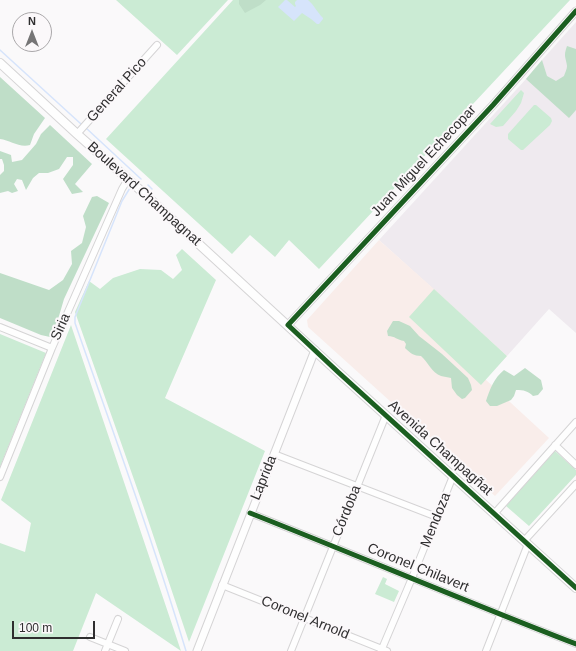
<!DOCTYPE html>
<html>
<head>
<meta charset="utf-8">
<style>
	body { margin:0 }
	#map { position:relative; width:576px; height:651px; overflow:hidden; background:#faf9fa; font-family:Helvetica,sans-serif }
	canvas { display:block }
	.north { position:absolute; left:12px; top:12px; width:40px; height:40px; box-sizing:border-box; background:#fbf8fa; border:1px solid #a9a7a9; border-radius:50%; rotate:0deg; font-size:11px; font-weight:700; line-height:16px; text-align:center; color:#2f2e2f }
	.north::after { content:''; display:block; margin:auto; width:14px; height:18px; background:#767576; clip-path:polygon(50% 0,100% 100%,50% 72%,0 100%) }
	.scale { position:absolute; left:12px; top:621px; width:83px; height:18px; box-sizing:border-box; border:2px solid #2f2e2f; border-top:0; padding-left:5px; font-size:12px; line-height:14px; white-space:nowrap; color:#2f2e2f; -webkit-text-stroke:3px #fbf8fa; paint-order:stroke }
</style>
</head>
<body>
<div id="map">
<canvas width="576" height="651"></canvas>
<div class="north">N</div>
<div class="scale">100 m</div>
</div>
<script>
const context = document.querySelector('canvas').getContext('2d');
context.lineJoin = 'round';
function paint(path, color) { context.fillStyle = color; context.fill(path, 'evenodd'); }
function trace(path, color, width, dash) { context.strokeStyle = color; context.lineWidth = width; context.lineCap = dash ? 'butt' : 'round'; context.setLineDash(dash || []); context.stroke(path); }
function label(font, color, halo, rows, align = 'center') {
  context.font = font + ' Helvetica,sans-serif'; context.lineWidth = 4; context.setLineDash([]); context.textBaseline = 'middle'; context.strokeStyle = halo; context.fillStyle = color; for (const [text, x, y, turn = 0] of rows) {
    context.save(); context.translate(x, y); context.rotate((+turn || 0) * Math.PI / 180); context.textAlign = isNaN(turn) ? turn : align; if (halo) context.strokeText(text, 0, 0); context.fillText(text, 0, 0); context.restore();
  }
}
paint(new Path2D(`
	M576 22V333L549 309 507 356 379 240 526 79 542 60Z`), '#efeaef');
paint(new Path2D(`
	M379 240 434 289 507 356 485 379 549 438 495 496 308 327 307 320Z`), '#f9edea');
paint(new Path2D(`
	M116 0H228L177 55Z
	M233 0H570L319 269 289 240 275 257 250 235 232 254 106 139Z
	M521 90 524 93 521 103 516 111 503 126 496 127 490 124Z
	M534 105H536L551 118 552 121 550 125 523 150H521L508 139V134Z
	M182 249 216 280 165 398 265 451 189 642 144 508 75 312 89 281 100 289 113 278 140 269 161 270 173 279 182 270 176 255Z
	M434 289 507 356 481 385 409 317Z
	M71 325 181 651 96 593 73 651H0V543L25 552 31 523 1 500Z
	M0 334 46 353 0 467Z
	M555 451 576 470V475L529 526 506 506Z
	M383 577 387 579 385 584 399 591 394 602 375 594Z`), '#cbebd4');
paint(new Path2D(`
	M239 0H266L260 5 245 13 239 4Z
	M567 46 576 49V110L569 118 526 79 542 60 547 76 556 81 564 76C565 73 567 69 567 66 566 57 563 57 567 46Z
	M0 77 45 118 34 134 30 145C19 148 10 140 0 139Z
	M50 125 92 164 75 184 83 192 72 194 63 179 73 165V157H67L59 169 48 173H39L33 178 26 190 22 180 17 179 14 184 18 191 12 193 8 191 0 193V175L4 171V165L2 159H0V151L11 155 12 162 22 160 36 144 41 134Z
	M97 196 109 203 64 299 59 316 50 337 41 335 0 318V273L49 290 63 280 72 264 71 251 82 243 86 227 83 216 92 197Z
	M393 321H399L410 326 419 336 442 354 468 378 471 385 472 390 465 398 462 399 457 395 452 388 451 378C448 377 444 377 441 376 432 373 428 362 421 356 414 356 410 353 405 348L406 344 404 341C397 340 395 336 388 336L387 331Z
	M525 368 541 380 543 389 538 395 533 396C528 391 524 390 516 390L514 396 511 400 497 406H490L486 401C490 389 494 378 504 370L514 376Z`), '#bfdec8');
paint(new Path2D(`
	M285 0H287L295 7 296 6 295 4V2L297 0H308C314 5 317 12 323 18V19L319 24H317L311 19 302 13 294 21 278 7Z`), '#d6e4fb');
trace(new Path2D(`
	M0 50 81 124
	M86 128 141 179
	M148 185 152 189
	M130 188 122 201 75 317V323C113 432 153 541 186 651`), '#d6e4fb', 1.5);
const minor = new Path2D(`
	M77 134 157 45
	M0 327 52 348
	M555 445 576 465
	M274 454 437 517
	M0 477 52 348 122 189 128 179
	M250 513C359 556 467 602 576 644
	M494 514 576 422
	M524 541 576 484
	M222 585 387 651
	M90 637 125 651
	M105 651 118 619
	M291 651 386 415
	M381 651 412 578 453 476
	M486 651 528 544`);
const tertiary = new Path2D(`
	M288 325 493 105 576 11
	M197 651 315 350`);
const secondary = new Path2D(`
	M0 63 77 134 139 189 338 372 576 588`);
trace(minor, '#d5d4d5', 8);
trace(tertiary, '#d5d4d5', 9);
trace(secondary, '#d5d4d5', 10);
trace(minor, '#fefefe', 6);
trace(tertiary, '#fefefe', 7);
trace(secondary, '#fefefe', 8);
trace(new Path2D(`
	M576 11 493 105 288 325 338 372 576 588
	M250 513C359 556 467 602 576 644`), '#1b5e20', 5);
label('14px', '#2f2e2f', '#fbf8fa', [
	["General Pico",117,90,-48],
	["Juan Miguel Echecopar",424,161,-47],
	["Boulevard Champagnat",144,194,42],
	["Siria",61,327,-66],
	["Avenida Champagñat",440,448,42],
	["Laprida",264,478,-68],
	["Córdoba",347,511,-68],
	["Mendoza",436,520,-68],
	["Coronel Chilavert",418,568,22],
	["Coronel Arnold",305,618,22]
]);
</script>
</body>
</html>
